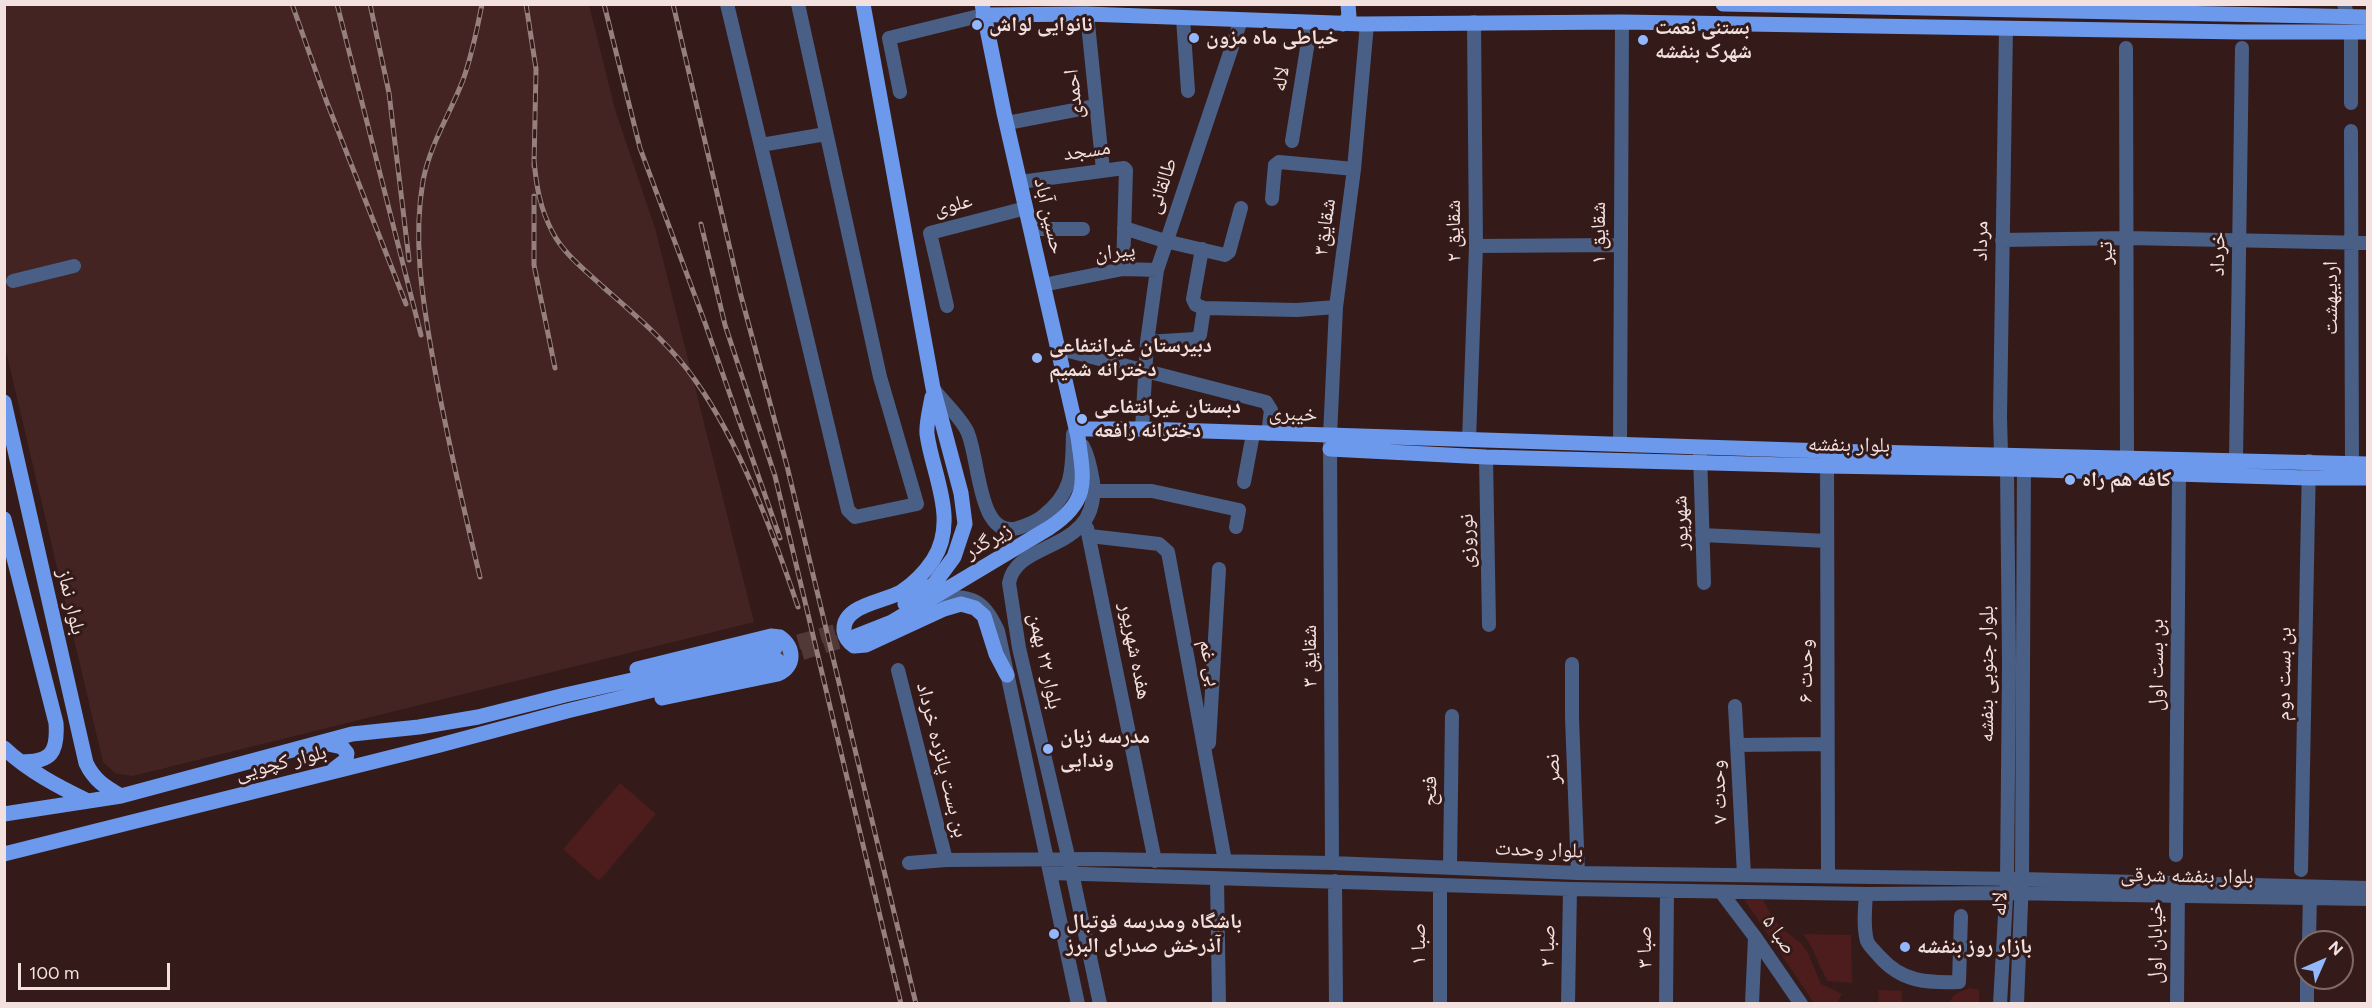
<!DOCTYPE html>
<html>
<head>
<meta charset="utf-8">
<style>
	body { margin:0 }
	#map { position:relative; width:2372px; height:1008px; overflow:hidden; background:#341b19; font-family:Figtree,sans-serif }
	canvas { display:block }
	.frame { position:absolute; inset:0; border:6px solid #f2e1df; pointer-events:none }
	.north { position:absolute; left:2294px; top:930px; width:60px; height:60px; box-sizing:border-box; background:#341b19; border:2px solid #806a68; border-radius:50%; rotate:45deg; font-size:16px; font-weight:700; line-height:24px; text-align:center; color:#f2e1df }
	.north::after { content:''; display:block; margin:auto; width:21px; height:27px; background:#92b7fd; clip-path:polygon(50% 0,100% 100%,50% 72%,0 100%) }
	.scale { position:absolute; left:18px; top:963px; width:152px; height:27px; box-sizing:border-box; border:3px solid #f2e1df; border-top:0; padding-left:8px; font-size:18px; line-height:21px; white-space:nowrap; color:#f2e1df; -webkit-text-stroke:4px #341b19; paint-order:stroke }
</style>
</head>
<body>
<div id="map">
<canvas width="2372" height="1008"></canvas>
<div class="frame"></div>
<div class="north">N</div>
<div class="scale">100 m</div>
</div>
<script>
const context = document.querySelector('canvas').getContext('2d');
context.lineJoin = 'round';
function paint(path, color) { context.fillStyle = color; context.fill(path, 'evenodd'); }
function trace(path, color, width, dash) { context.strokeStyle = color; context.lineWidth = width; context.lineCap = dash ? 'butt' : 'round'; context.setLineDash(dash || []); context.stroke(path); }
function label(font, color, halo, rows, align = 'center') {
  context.font = font + ' Figtree,"Noto Naskh Arabic",sans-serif'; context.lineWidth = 6; context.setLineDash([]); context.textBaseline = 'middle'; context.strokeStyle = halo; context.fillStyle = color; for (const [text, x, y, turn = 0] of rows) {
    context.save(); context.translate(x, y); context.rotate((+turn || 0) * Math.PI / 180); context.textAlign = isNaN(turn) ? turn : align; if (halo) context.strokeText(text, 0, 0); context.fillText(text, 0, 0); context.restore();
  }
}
paint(new Path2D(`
	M4 5H589L615 110 655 228 754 622 133 776 115 773 103 762 5 347Z`), '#432422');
paint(new Path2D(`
	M620 783 656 814 599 881 563 849Z
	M1744 899 1763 900 1774 920 1787 933 1801 943 1808 953 1821 984 1842 994 1837 1003H1814Z
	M1803 934 1851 935 1852 983 1828 981C1818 966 1815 949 1803 934Z
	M1970 988 1979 990V1003H1949C1953 994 1960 991 1970 988Z
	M1878 990 1902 991V1003H1879Z`), '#4c1d1c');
trace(new Path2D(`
	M776 648 845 629
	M780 659 854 637`), '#503937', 15, [15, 8]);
trace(new Path2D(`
	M727 4 848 510 855 517 917 504 880 377 798 4
	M2344 4 2348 17
	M1087 14 1103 170
	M1183 18 1188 91
	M2351 32V103
	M2126 48 2127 458
	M900 92 889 38 983 15
	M1007 123 1096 106
	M2351 131 2352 464
	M1292 141 1311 23
	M761 145 826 134
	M1020 182 1124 168 1126 170 1123 269
	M1272 199 1275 165 1279 162 1354 169
	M1124 228 1165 241 1225 255 1229 252 1241 208
	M1031 229H1083
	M2002 240 2127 238 2368 243
	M1476 246 1620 245
	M13 281 74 266
	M1043 285 1123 269 1157 270
	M947 306 930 233 1026 208
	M1204 308 1297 310 1336 307
	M1147 342 1195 339 1200 335 1204 308 1196 305 1193 299 1202 249
	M1057 348 1266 402 1271 410 1268 434
	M934 390C944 402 958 415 966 429 980 453 976 540 1018 528 1027 525 1036 522 1043 516 1074 492 1072 470 1073 434
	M1142 429 1147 342 1157 270 1241 20
	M1469 440 1476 246 1474 22
	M1620 444 1622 22
	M1083 446C1089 457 1091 470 1093 482 1100 554 1017 538 1009 583L1019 648 1072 873 1100 1004
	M1700 453 1704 583
	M1827 455 1828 876
	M1486 457 1489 625
	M2236 460 2242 48
	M1244 482 1253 434
	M1094 491H1152L1239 510 1236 527
	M1087 528 1155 861
	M1702 535 1827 541
	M1090 536 1159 544 1168 552 1225 861
	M935 597C971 596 982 597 998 631L1078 1004
	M1572 664V718L1578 873
	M898 670 946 860
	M1735 706 1744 875
	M1209 743 1219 569
	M1737 745 1827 744
	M2176 855 2179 475
	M909 863 946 860 1098 859 1332 863 1578 873 2022 879 2368 888
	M1332 863 1330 436 1336 307 1354 169 1367 24
	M1450 867 1452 716
	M2301 870 2309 461
	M1051 873 1570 889 1866 894 2006 893 2368 899
	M1217 879 1219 1004
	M1335 881 1336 1004
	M1440 885V1004
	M1721 892 1755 937 1801 1004
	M1866 894C1865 909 1863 926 1867 941 1869 946 1875 951 1879 956 1902 982 1926 983 1959 982L1961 916
	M2309 942 2310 892
	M1568 1004 1570 889
	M1666 1004 1667 891
	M1752 1004 1755 937
	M2000 1004 2007 880 2009 662 2007 469 2001 454 2000 417 2006 28
	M2017 1004 2022 879 2024 458
	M2177 1004 2178 889
	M2307 1004V978`), '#495f86', 14);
trace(new Path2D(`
	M863 4 933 388 961 493 965 524 954 557 934 584 905 604
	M1723 4 2368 17
	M983 15 1087 14 1362 24 1622 22 2242 32H2368
	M1343 24 1349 17 1348 4
	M932 397C930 409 926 423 927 434 932 473 959 520 933 560 925 572 913 584 901 592 884 602 842 605 844 631 845 638 848 642 854 646L866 645 944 609 961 604 975 608 984 616 996 654 1007 675
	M4 402 86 763C94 780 105 787 121 796
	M1076 429H1142L1827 451 2368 464
	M1330 449 1486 457 1826 466 2007 469 2309 478H2368
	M4 519 56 723C58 753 51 762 21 762
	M854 637 892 622 1049 528C1090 501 1084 481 1078 437L1004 113 982 4
	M637 669 771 636 780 637C794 647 796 666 778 674L662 698
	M323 743 342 747 347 753 346 760 333 770
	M4 748C28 771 59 787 88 801
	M4 814 121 796 352 734 419 727 478 717 565 695 775 648
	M4 854 440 745 567 711 777 660`), '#6d99ec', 15);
const rail = new Path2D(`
	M292 4 326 100 406 304
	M337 4 421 335
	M370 4 389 93 409 260
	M526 4 536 69 534 166
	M604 4 640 148 705 323 780 538
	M673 4 741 296 787 466 916 1004
	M534 159C536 185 540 209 553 233 564 254 585 270 602 286 635 315 670 344 695 380 740 443 773 533 798 607
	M534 196V265L555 368
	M701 224 725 325 775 476 901 1004
	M480 577C462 502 445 429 432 354 422 297 413 238 423 181 430 144 450 114 463 80 472 55 477 30 482 4`);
trace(rail, '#95807e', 5);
trace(rail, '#341b19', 3, [9]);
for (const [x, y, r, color] of [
	[977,25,6,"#92b7fd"],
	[1194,38,6,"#92b7fd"],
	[1643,40,6,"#92b7fd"],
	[1037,358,6,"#92b7fd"],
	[1082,419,6,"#92b7fd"],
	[2070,480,6,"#92b7fd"],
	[1048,749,6,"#92b7fd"],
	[1054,934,6,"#92b7fd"],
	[1905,947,6,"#92b7fd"]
]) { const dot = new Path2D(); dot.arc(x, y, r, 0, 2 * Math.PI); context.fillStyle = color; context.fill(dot); trace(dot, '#341b19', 2); }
label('bold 21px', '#f2e1df', '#341b19', [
	["نانوایی لواش",989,25],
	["بستنی نعمت",1655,28],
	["شهرک بنفشه",1655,52],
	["خیاطی ماه مزون",1206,38],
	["دبیرستان غیرانتفاعی",1049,346],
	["دخترانه شمیم",1049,370],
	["دبستان غیرانتفاعی",1094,407],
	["دخترانه رافعه",1094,431],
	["کافه هم راه",2082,480],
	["مدرسه زبان",1060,737],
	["وندایی",1060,761],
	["باشگاه ومدرسه فوتبال",1066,922],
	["آذرخش صدرای البرز",1066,946],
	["بازار روز بنفشه",1917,947]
], 'left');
label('21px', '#f2e1df', '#341b19', [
	["لاله",1281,79,-81],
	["احمدی",1074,94,-96],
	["مسجد",1087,151,-8],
	["طالقانی",1162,186,-71],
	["علوی",953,205,-14],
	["حسین آباد",1049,216,77],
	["شقایق۳",1325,227,-82],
	["شقایق ۲",1454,231,-90],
	["شقایق ۱",1599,233,-90],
	["مرداد",1981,241,-89],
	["پیران",1115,252,-6],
	["تیر",2106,253,-90],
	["خرداد",2218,254,-89],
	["اردیبهشت",2331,298,-90],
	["خیبری",1293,414,2],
	["بلوار بنفشه",1849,445,1],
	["شهریور",1681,523,-92],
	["زیرگذر",988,541,-31],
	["نوروزی",1467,541,-91],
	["بلوار نماز",71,602,77],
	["هفده شهریور",1135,651,79],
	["شقایق ۳",1310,656,-90],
	["بلوار ۲۲ بهمن",1045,661,78],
	["بی غم",1210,663,79],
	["بن بست اول",2157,665,-90],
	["وحدت ۶",1806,671,-90],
	["بلوار جنوبی بنفشه",1987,674,-90],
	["بن بست دوم",2284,674,-89],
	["بن بست پانزده خرداد",942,760,76],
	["بلوار کچویی",281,763,-14],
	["نصر",1553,769,-92],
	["فتح",1430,791,-89],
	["وحدت ۷",1719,792,-93],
	["بلوار وحدت",1539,850,2],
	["بلوار بنفشه شرقی",2187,876,1],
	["لاله",2000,904,-88],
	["صبا ۵",1779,935,55],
	["خیابان اول",2156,943,-90],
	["صبا ۱",1419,944,-90],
	["صبا ۲",1548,946,-89],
	["صبا ۳",1645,947,-90]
]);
</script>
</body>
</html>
